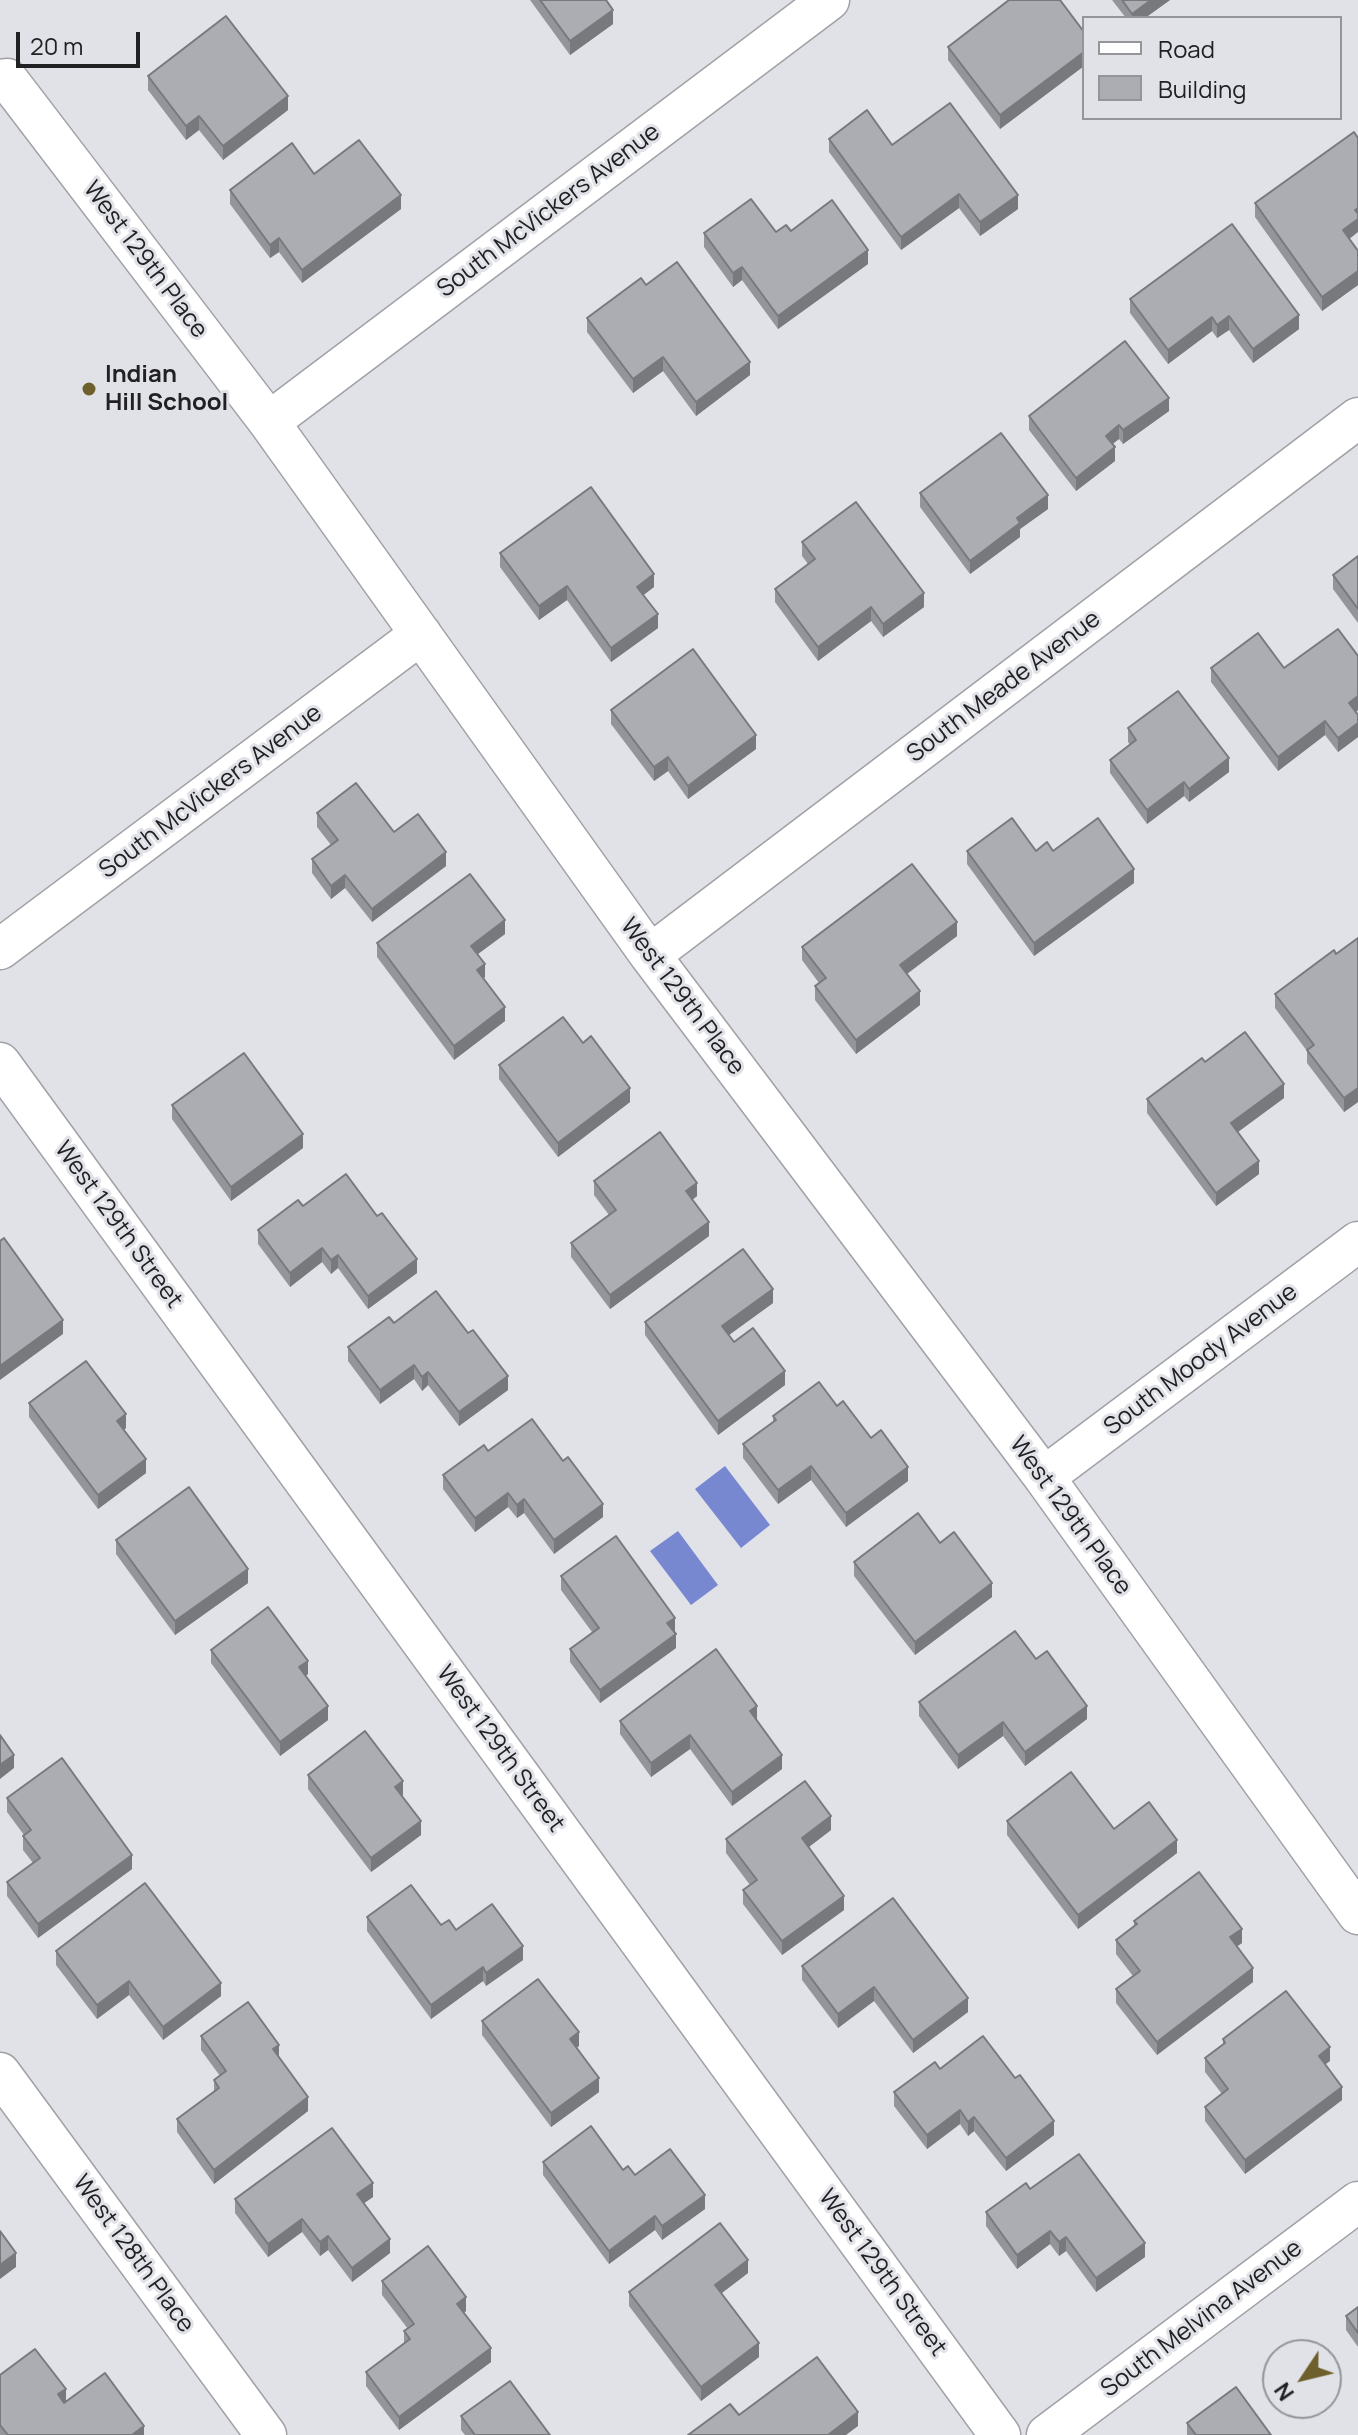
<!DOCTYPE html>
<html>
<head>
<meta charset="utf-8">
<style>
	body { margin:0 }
	#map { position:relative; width:1358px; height:2435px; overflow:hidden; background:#e1e2e8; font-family:Manrope,sans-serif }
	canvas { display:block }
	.legend { position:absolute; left:1082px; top:16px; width:260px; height:104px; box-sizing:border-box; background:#e1e2e8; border:2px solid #949599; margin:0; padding:10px 14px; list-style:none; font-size:24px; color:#212123 }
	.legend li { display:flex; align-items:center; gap:16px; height:40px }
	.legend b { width:40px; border:2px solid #949599 }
	.north { position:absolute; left:1262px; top:2339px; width:80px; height:80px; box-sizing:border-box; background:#e1e2e8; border:2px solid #949599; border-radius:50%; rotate:235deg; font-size:22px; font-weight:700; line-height:32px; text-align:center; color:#212123 }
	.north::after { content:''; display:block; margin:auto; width:28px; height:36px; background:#6e602d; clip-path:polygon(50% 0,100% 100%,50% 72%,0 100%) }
	.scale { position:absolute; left:16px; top:32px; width:124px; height:36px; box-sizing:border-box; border:4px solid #212123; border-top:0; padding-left:10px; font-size:24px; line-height:28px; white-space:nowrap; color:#212123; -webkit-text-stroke:6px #e1e2e8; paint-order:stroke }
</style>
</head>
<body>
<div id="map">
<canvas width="1358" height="2435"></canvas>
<ul class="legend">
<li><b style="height:10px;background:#fff"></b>Road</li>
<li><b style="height:22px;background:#acadb3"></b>Building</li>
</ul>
<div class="north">N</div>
<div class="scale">20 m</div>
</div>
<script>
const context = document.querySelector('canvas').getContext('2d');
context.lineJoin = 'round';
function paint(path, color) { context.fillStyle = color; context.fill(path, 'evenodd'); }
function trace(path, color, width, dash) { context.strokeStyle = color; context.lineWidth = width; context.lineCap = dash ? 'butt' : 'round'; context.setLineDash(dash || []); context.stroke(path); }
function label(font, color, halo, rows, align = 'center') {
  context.font = font + ' Manrope,sans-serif'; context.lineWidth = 6; context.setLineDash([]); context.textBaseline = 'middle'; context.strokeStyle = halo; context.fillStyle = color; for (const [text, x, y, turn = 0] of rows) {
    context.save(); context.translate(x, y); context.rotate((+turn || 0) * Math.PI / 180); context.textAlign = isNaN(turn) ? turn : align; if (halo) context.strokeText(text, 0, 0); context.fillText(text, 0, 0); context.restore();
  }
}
paint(new Path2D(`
	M725 1466 770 1525 741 1548 695 1489Z
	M678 1531 718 1585 691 1605 650 1551Z`), '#7787d0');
const street = new Path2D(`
	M0 80 7 79 269 422 650 955 1044 1477 1358 1914
	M269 422 829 0
	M0 949 421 634
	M650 955 1358 418
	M0 1063 1000 2435
	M1044 1477 1358 1242
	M0 2073 266 2435
	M1047 2435 1358 2202`);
trace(street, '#a0a1a6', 43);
trace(street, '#fff', 40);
paint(new Path2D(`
	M530 0H606L613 24 570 55Z
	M1112 0H1170L1145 18H1126Z
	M1084 32V66L1000 129 948 60V47Z
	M148 76 288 110 223 160 199 130 186 140 148 90Z
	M829 139 892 145 1018 209 980 236 959 208 901 250 829 152Z
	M314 174 401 209 302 283 279 252 270 258 230 204V190Z
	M1255 203 1349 239 1358 251V285L1322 311 1255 217Z
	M791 231 868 264 778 329 742 280 733 287 704 247V233L776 232Z
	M646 285 750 375 696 416 663 371 633 393 587 332V318Z
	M1130 299 1299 329 1253 363 1229 330 1217 338 1212 331 1168 364 1130 313Z
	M1169 411 1123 444 1119 439 1112 444 1115 461 1076 491 1029 430V416Z
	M920 493 1048 509 1020 529V537L970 574 920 507Z
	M802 542 924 607 883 637 871 621 818 661 775 602V589L808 564 802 556Z
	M500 553 654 587 643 595 658 628 611 662 567 600 539 620 500 567Z
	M1358 556V623L1333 589V575Z
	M1358 656V710L1356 712 1358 715V737L1338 752 1325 735 1278 771 1211 682V668H1284Z
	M611 710 756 749 688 799 668 771 654 781 611 724Z
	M1128 728 1229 772 1189 802 1184 796 1147 824 1110 773V760L1130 745 1128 742Z
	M317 813 394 832 446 866 372 922 345 888 331 899 312 873V859L331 845 317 827Z
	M967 851H1053L1134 883 1034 956 967 864Z
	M505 934 478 954 485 977 484 978 505 1021 454 1060 377 957V943Z
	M957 936 907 974 920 1005 856 1054 815 1000V986L819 983 802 960V947Z
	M1358 938V1102L1344 1112 1307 1063V1051L1275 1008V994L1336 954Z
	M499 1065 630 1102 558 1157 499 1079Z
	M1284 1098 1238 1132 1259 1174 1216 1206 1147 1113V1099Z
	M172 1105 303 1148 231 1201 172 1119Z
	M594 1181 697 1196 692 1200 709 1236 610 1309 571 1257V1243L609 1215 594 1195Z
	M303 1206 417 1273 368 1309 338 1268 331 1274 322 1262 290 1287 258 1244V1230Z
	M773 1303 729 1335 734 1342 785 1385 718 1435 645 1335V1322Z
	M394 1323 508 1390 459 1426 428 1385 422 1391 414 1379 380 1404 348 1361V1347Z
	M29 1403 126 1428 124 1430 146 1473 98 1509 29 1417Z
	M837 1406 871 1438 908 1481 846 1527 811 1480 778 1504 743 1458V1444L773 1422V1416Z
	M488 1451 603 1517 554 1554 524 1513 517 1518 508 1507 475 1532 443 1489V1475Z
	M116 1540 248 1583 175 1635 116 1554Z
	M940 1543 992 1597 915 1655 854 1576V1562Z
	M561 1576 675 1631 674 1632 676 1648 600 1703 570 1662V1649L592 1632 561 1590Z
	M211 1650 308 1674 305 1676 328 1720 280 1756 211 1663Z
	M1036 1659 1087 1719 1025 1766 1003 1736 958 1769 919 1716V1702Z
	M757 1719 782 1769 732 1806 690 1749 651 1777 620 1734V1721Z
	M308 1775 403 1795 402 1796 421 1835 371 1872 308 1789Z
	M7 1798 132 1869 38 1938 7 1896V1882L33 1863 23 1850V1836L24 1835 7 1812Z
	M1007 1821 1114 1829 1177 1853 1078 1929 1007 1835Z
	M831 1830 809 1847 844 1910 782 1955 743 1904V1890L750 1885 726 1853V1839Z
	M367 1917 441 1925 456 1930 523 1960 486 1986 483 1981 431 2019 367 1931Z
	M1134 1921 1242 1943 1237 1946 1253 1982 1157 2055 1116 2003V1989L1133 1976 1116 1954V1940L1134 1926Z
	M56 1951 221 1996 163 2040 129 1995 97 2019 56 1965Z
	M802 1966 968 2012 913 2053 874 2001 838 2028 802 1980Z
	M482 2021 579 2046 576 2048 599 2092 551 2127 482 2035Z
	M201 2036 279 2057 308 2111 214 2184 177 2132V2119L214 2092V2080L220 2076 201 2050Z
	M1223 2039 1330 2061 1325 2064 1342 2100 1245 2174 1205 2121V2107L1222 2094 1205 2072V2058L1223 2045Z
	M940 2069 1054 2135 1006 2171 974 2131 968 2136 960 2124 927 2149 894 2106V2092Z
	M543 2162 623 2170 705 2209 662 2240 655 2230 609 2264 543 2175Z
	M1030 2189 1145 2257 1096 2292 1066 2251 1059 2256 1050 2244 1017 2269 986 2226V2212Z
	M373 2197 364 2203 390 2253 352 2282 328 2250 320 2256 302 2232 268 2257 235 2213V2199Z
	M748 2273 722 2293 759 2357 701 2401 629 2306V2292Z
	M382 2281 466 2311 464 2313 491 2362 399 2430 366 2386V2372L404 2343V2331L408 2329 382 2295Z
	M1358 2307V2347L1346 2330V2316Z
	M0 2375 66 2402 144 2435H0Z
	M461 2416 550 2435H465L461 2430Z
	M1187 2423 1271 2435H1187Z`), '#94959a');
paint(new Path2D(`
	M1151 0H1170L1145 18H1132V14Z
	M613 10V24L570 55V41Z
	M1084 52V66L1000 129V115Z
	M288 96V110L223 160V146Z
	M199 116V130L186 140V126Z
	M959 194V208L901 250V237Z
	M401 195V209L302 283V270Z
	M1018 195V209L980 236V222Z
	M1358 208V232L1343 244V230L1355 210Z
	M279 238V252L270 258V245Z
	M868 250V264L778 329V316Z
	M742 267V280L733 287V273Z
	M1358 271V285L1322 311V297Z
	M1299 315V329L1253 363V349Z
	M1229 316V330L1217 338V325Z
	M1212 317V331L1168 364V350Z
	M663 357V371L633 393V379Z
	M750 362V375L696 416V402Z
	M1169 398V411L1123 444V430Z
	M1119 425V439L1106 449V436Z
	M1115 447V461L1076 491V478Z
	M1048 495V509L1020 529V537L970 574V561L1017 518Z
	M654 574V587L637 600V587Z
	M567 586V600L539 620V606Z
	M924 593V607L883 637V624Z
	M871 607V621L818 661V647Z
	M658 614V628L611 662V648Z
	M1358 696V710L1349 717V703Z
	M1325 721V735L1278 771V757Z
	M1358 723V737L1338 752V738Z
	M756 735V749L688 799V786Z
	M668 757V771L654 781V767Z
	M1229 758V772L1189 802V789Z
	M1184 782V796L1147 824V810Z
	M446 852V866L372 922V909Z
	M1134 869V883L1034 956V943Z
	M345 875V888L331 899V886Z
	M505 920V934L471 959V946Z
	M957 922V936L900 979V965Z
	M485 964V977L477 983V970Z
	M920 991V1005L856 1054V1040Z
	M505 1007V1021L454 1060V1046Z
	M1284 1084V1098L1231 1137V1123Z
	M630 1088V1102L558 1157V1143Z
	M1358 1088V1102L1344 1112V1098Z
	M303 1134V1148L231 1201V1187Z
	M1259 1161V1174L1216 1206V1193Z
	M697 1183V1196L686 1205V1191Z
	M709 1222V1236L610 1309V1295Z
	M322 1248V1262L290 1287V1273Z
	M338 1255V1268L331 1274V1260Z
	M417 1259V1273L368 1309V1296Z
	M773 1289V1303L722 1340V1326Z
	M63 1320V1334L0 1380V1366Z
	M414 1365V1379L380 1404V1390Z
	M785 1371V1385L718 1435V1421Z
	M428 1372V1385L422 1391V1377Z
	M508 1376V1390L459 1426V1412Z
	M126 1414V1428L117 1435V1421Z
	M146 1459V1473L98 1509V1495Z
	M811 1466V1480L778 1504V1490Z
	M908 1467V1481L846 1527V1513Z
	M508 1493V1507L475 1532V1518Z
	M524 1499V1513L517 1518V1505Z
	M603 1504V1517L554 1554V1540Z
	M248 1569V1583L175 1635V1621Z
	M992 1583V1597L915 1655V1642Z
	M675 1618V1631L667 1637V1623Z
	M676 1634V1648L600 1703V1690Z
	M308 1661V1674L299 1681V1667Z
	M328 1706V1720L280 1756V1742Z
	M757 1706V1719L750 1724V1711Z
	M1087 1706V1719L1025 1766V1752Z
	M1003 1722V1736L958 1769V1755Z
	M690 1735V1749L651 1777V1763Z
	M14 1755V1768L0 1779V1765Z
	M782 1755V1769L732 1806V1792Z
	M403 1781V1795L395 1801V1787Z
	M831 1816V1830L802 1852V1838Z
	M421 1821V1835L371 1872V1858Z
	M1177 1840V1853L1078 1929V1915Z
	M132 1855V1869L38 1938V1924Z
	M844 1896V1910L782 1955V1941Z
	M1242 1929V1943L1230 1951V1937Z
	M523 1946V1960L486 1986V1973Z
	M483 1967V1981L431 2019V2005Z
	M1253 1968V1982L1157 2055V2042Z
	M129 1981V1995L97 2019V2005Z
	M221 1983V1996L163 2040V2027Z
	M874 1987V2001L838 2028V2014Z
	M968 1998V2012L913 2053V2040Z
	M579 2032V2046L570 2053V2039Z
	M279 2045V2058L273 2049Z
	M1330 2047V2061L1319 2069V2056Z
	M599 2078V2092L551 2127V2113Z
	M1342 2087V2100L1245 2174V2160Z
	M308 2097V2111L214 2184V2170Z
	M960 2110V2124L927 2149V2135Z
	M974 2117V2131L968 2136V2122Z
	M1054 2121V2135L1006 2171V2158Z
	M373 2183V2197L357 2208V2194Z
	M705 2195V2209L662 2240V2226Z
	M655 2216V2230L609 2264V2251Z
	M302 2219V2232L268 2257V2244Z
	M1050 2231V2244L1017 2269V2255Z
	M328 2236V2250L320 2256V2242Z
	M1066 2237V2251L1059 2256V2242Z
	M390 2239V2253L352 2282V2268Z
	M1145 2243V2257L1096 2292V2278Z
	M16 2253V2267L0 2279V2265Z
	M748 2260V2273L715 2298V2285Z
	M466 2297V2311L457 2317V2304Z
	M759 2343V2357L701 2401V2387Z
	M491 2348V2362L399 2430V2417Z
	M66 2389V2403L58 2408V2394Z
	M858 2412V2426L846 2435H828Z
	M144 2426V2435H132Z`), '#78797d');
const building = new Path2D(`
	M540 0H606L613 10 570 41Z
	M1009 0H1060L1084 32V52L1000 115 948 47Z
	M1122 0H1151L1132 14Z
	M226 16 288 96 223 146 199 116 186 126 148 76Z
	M950 103 1018 195 980 222 959 194 901 237 829 139 867 110 892 145Z
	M1354 132 1358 138V208L1355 210 1358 214V219L1343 230 1358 251V271L1322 297 1255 203Z
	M359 140 401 195 302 270 279 238 270 245 230 190 292 143 314 174Z
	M751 199 776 232 786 225 791 231 832 200 868 250 778 316 742 267 733 273 704 233Z
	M1232 224 1299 315 1253 349 1229 316 1217 325 1212 317 1168 350 1130 299Z
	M677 262 750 362 696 402 663 357 633 379 587 318 641 278 646 285Z
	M1125 341 1169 398 1123 430 1119 425 1106 436 1115 447 1076 478 1029 416Z
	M1001 433 1048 495 1017 518 1020 523 970 561 920 493Z
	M591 487 654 574 637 587 658 614 611 648 567 586 539 606 500 553Z
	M856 502 924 593 883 624 871 607 818 647 775 589 815 559 802 542Z
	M1358 556V609L1333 575Z
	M1338 629 1358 656V696L1349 703 1358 715V723L1338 738 1325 721 1278 757 1211 668 1258 633 1284 668Z
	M693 649 756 735 688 786 668 757 654 767 611 710Z
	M1178 691 1229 758 1189 789 1184 782 1147 810 1110 760 1136 740 1128 728Z
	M356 783 394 832 418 814 446 852 372 909 345 875 331 886 312 859 338 840 317 813Z
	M1012 818 1036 851 1047 842 1053 851 1098 818 1134 869 1034 943 967 851Z
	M912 864 957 922 900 965 920 991 856 1040 815 986 826 978 802 947Z
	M470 874 505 920 471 946 485 964 477 970 505 1007 454 1046 377 943Z
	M1358 938V1088L1344 1098 1307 1050 1314 1045 1275 994 1334 950 1336 954Z
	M563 1017 583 1043 591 1036 630 1088 558 1143 499 1065Z
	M1245 1032 1284 1084 1231 1123 1259 1161 1216 1193 1147 1099 1202 1058 1205 1062Z
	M244 1053 303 1134 231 1187 172 1105Z
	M660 1132 697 1183 686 1191 709 1222 610 1295 571 1243 616 1210 594 1181Z
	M346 1174 377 1216 382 1213 417 1259 368 1296 338 1255 331 1260 322 1248 290 1273 258 1230 298 1200 303 1206Z
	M4 1238 63 1320 0 1366V1241Z
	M743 1249 773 1289 722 1326 734 1342 753 1328 785 1371 718 1421 645 1322Z
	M436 1291 468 1333 473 1330 508 1376 459 1412 428 1372 422 1377 414 1365 380 1390 348 1347 389 1317 394 1323Z
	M86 1361 126 1414 117 1421 146 1459 98 1495 29 1403Z
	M819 1382 837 1406 843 1401 871 1438 881 1430 908 1467 846 1513 811 1466 778 1490 743 1444 776 1420 773 1416Z
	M532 1419 563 1461 568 1457 603 1504 554 1540 524 1499 517 1505 508 1493 475 1518 443 1475 484 1445 488 1451Z
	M189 1487 248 1569 175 1621 116 1540Z
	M918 1513 940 1543 954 1532 992 1583 915 1642 854 1562Z
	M616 1536 675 1618 667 1623 676 1634 600 1690 570 1649 599 1628 561 1576Z
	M268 1607 308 1661 299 1667 328 1706 280 1742 211 1650Z
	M1015 1631 1036 1659 1047 1651 1087 1706 1025 1752 1003 1722 958 1755 919 1702Z
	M716 1649 757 1706 750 1711 782 1755 732 1792 690 1735 651 1763 620 1721Z
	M365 1731 403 1781 395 1787 421 1821 371 1858 308 1775Z
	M0 1735 14 1755 0 1765Z
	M62 1758 132 1855 38 1924 7 1882 40 1858 23 1836 31 1830 7 1798Z
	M1071 1772 1114 1829 1149 1802 1177 1840 1078 1915 1007 1821Z
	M805 1781 831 1816 802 1838 844 1896 782 1941 743 1890 757 1880 726 1839Z
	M1199 1872 1242 1929 1230 1937 1253 1968 1157 2042 1116 1989 1140 1971 1116 1940 1137 1924 1134 1921Z
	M145 1883 221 1983 163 2027 129 1981 97 2005 56 1951Z
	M411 1885 441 1925 449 1920 456 1930 492 1904 523 1946 486 1973 483 1967 431 2005 367 1917Z
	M893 1898 968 1998 913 2040 874 1987 838 2014 802 1966Z
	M538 1979 579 2032 570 2039 599 2078 551 2113 482 2021Z
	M1286 1991 1330 2047 1319 2056 1342 2087 1245 2160 1205 2107 1228 2089 1205 2058 1225 2043 1223 2039Z
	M248 2002 279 2045 273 2049 308 2097 214 2170 177 2119 219 2088 214 2080 226 2071 201 2036Z
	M983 2036 1015 2078 1020 2075 1054 2121 1006 2158 974 2117 968 2122 960 2110 927 2135 894 2092 935 2062 940 2069Z
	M591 2126 623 2170 628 2166 635 2175 670 2149 705 2195 662 2226 655 2216 609 2251 543 2162Z
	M332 2128 373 2183 357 2194 390 2239 352 2268 328 2236 320 2242 302 2219 268 2244 235 2199Z
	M1079 2154 1145 2243 1096 2278 1066 2237 1059 2242 1050 2231 1017 2255 986 2212 1026 2183 1030 2189Z
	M720 2223 748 2260 715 2285 759 2343 701 2387 629 2292Z
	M0 2231 16 2253 0 2265Z
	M428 2246 466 2297 457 2304 491 2348 399 2417 366 2372 410 2339 404 2331 414 2324 382 2281Z
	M1358 2307V2333L1346 2316Z
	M35 2349 66 2389 58 2394 64 2403 105 2373 144 2426 132 2435H8L0 2425V2375Z
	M817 2357 858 2412 828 2435H688L730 2404 739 2415Z
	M510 2381 550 2435H475L461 2416Z
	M1236 2387 1271 2435H1196L1187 2423Z`);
paint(building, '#acadb3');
trace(building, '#78797d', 2);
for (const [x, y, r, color] of [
	[89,389,8,"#6e602d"]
]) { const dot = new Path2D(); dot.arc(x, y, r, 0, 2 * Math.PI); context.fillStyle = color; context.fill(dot); trace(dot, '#e1e2e8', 3); }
label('24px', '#212123', '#e1e2e8', [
	["South McVickers Avenue",549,211,-37],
	["West 129th Place",145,260,53],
	["South Meade Avenue",1004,687,-37],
	["South McVickers Avenue",211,792,-37],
	["West 129th Place",682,997,53],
	["West 129th Street",118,1225,54],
	["South Moody Avenue",1201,1360,-37],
	["West 129th Place",1070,1516,54],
	["West 129th Street",500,1749,54],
	["West 128th Place",133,2254,54],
	["West 129th Street",882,2273,54],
	["South Melvina Avenue",1202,2319,-37]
]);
label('bold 24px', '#212123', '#e1e2e8', [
	["Indian",105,375],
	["Hill School",105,403]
], 'left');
</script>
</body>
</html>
